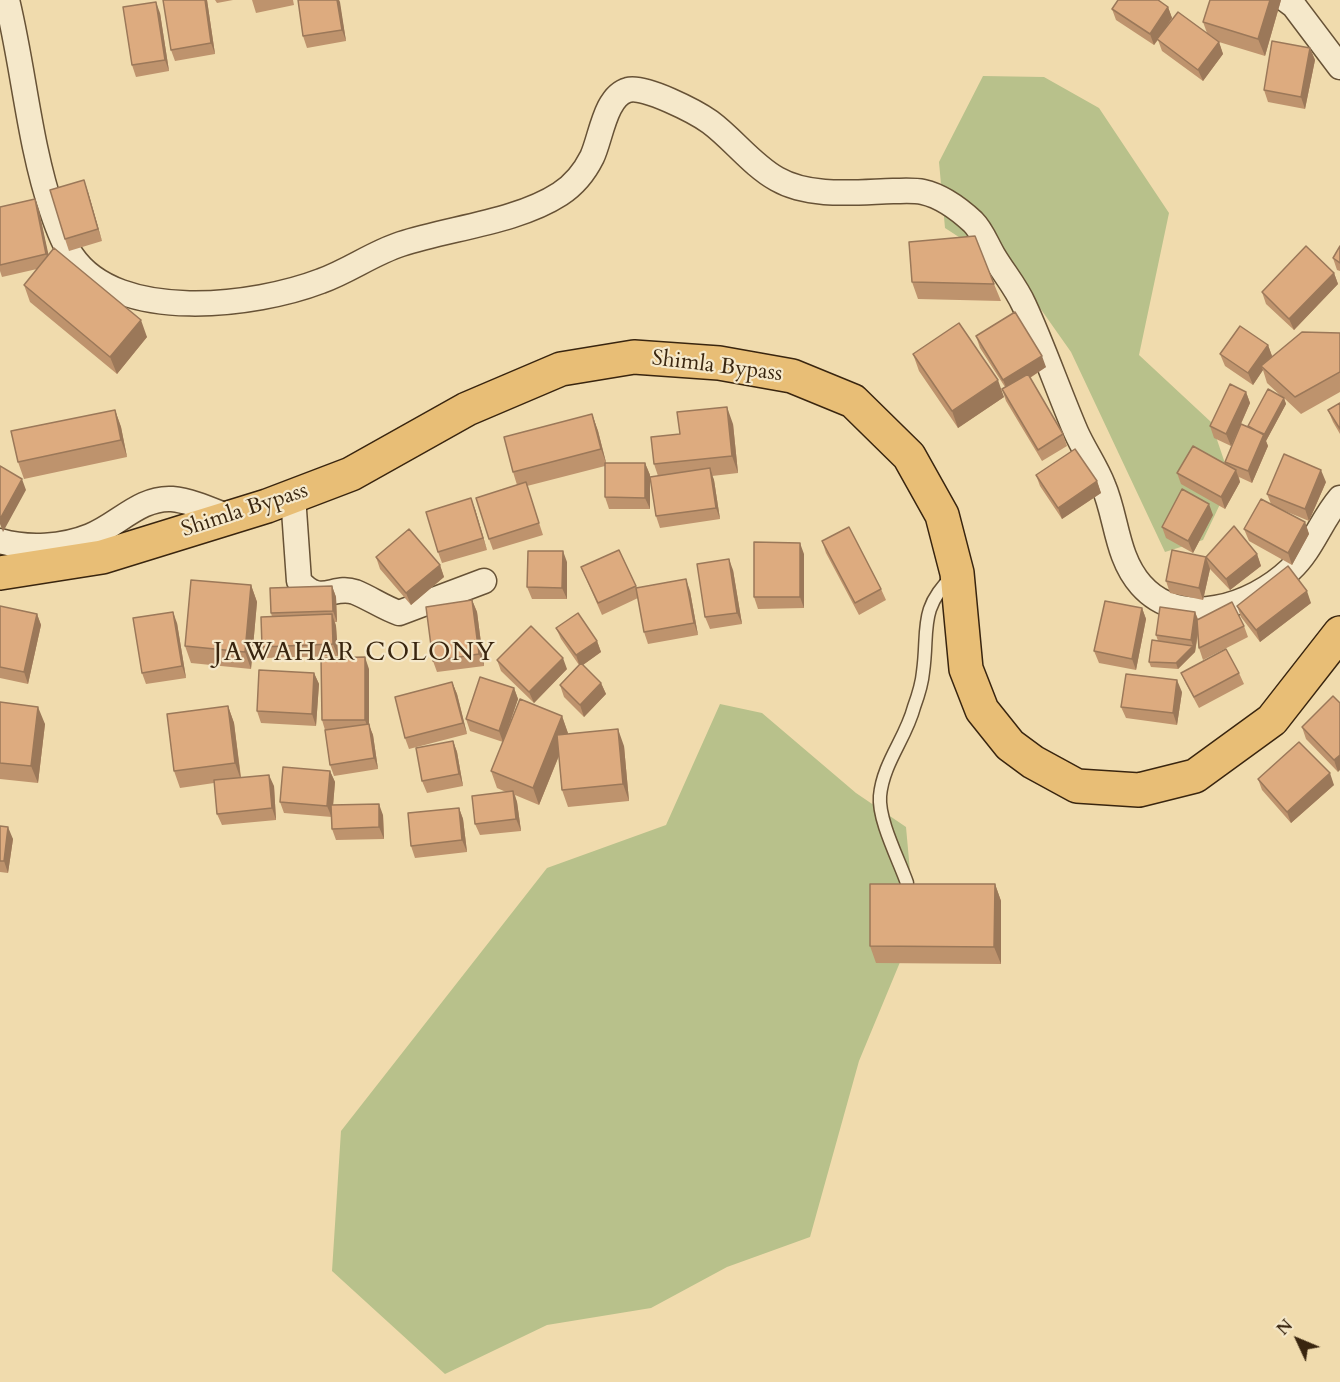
<!DOCTYPE html>
<html>
<head>
<meta charset="utf-8">
<style>
	body { margin:0 }
	#map { position:relative; width:1340px; height:1382px; overflow:hidden; background:#f0dbad; font-family:Cardo,serif }
	canvas { display:block }
	.north { position:absolute; left:1268px; top:1310px; width:60px; height:60px; -webkit-text-stroke:4px #f5e8ca; paint-order:stroke; rotate:314deg; font-size:16px; font-weight:700; line-height:24px; text-align:center; color:#39250f }
	.north::after { content:''; display:block; margin:auto; width:21px; height:27px; background:#39250f; clip-path:polygon(50% 0,100% 100%,50% 72%,0 100%) }
</style>
</head>
<body>
<div id="map">
<canvas width="1340" height="1382"></canvas>
<div class="north">N</div>
</div>
<script>
const context = document.querySelector('canvas').getContext('2d');
context.lineJoin = 'round';
function paint(path, color) { context.fillStyle = color; context.fill(path, 'evenodd'); }
function trace(path, color, width, dash) { context.strokeStyle = color; context.lineWidth = width; context.lineCap = dash ? 'butt' : 'round'; context.setLineDash(dash || []); context.stroke(path); }
function label(font, color, halo, rows, align = 'center') {
  context.font = font + ' Cardo,serif'; context.lineWidth = 4.5; context.setLineDash([]); context.textBaseline = 'middle'; context.strokeStyle = halo; context.fillStyle = color; for (const [text, x, y, turn = 0] of rows) {
    context.save(); context.translate(x, y); context.rotate((+turn || 0) * Math.PI / 180); context.textAlign = isNaN(turn) ? turn : align; if (halo) context.strokeText(text, 0, 0); context.fillText(text, 0, 0); context.restore();
  }
}
paint(new Path2D(`
	M983 76 1044 77 1099 108 1169 213 1139 355 1211 422 1231 481 1203 540 1165 552 1071 352 1016 274 945 228 939 162Z
	M720 704 762 713 856 793 906 827 915 926 859 1061 810 1237 727 1267 651 1308 547 1325 445 1374 332 1271 341 1131 547 868 666 825Z`), '#b8c18b');
const lane = new Path2D(`
	M907 883C899 860 878 820 880 796 883 763 906 738 914 707 918 696 922 684 923 672 929 630 918 609 953 576`);
const street = new Path2D(`
	M7 0C24 70 29 143 52 211 57 226 63 243 72 256 118 324 256 306 321 281 349 271 373 253 401 244 450 228 517 222 560 194 574 185 585 171 592 157 601 138 605 96 628 90 644 85 696 112 710 122 733 139 752 165 777 179 810 198 857 192 893 191 902 191 914 190 923 192 941 196 959 209 973 222 982 231 986 243 993 255 1003 272 1016 287 1024 305 1043 346 1058 390 1076 432 1084 450 1096 467 1103 485 1117 517 1116 557 1141 585 1181 630 1252 606 1290 570 1312 550 1321 520 1340 498
	M1286 0 1294 6 1340 67
	M293 496 299 581C321 607 333 584 355 592 370 598 384 608 399 613L484 581
	M0 541C28 549 63 547 90 536 118 525 140 497 172 499 192 501 211 510 229 517`);
const highway = new Path2D(`
	M0 573 102 557 267 506 351 474 467 409 561 369 634 357 719 363 792 376 853 401 909 456 942 515 957 573 966 669 982 710 1010 745 1033 762 1077 786 1139 790 1195 776 1272 720 1340 633`);
trace(lane, '#675236', 15);
trace(street, '#675236', 27);
trace(highway, '#39250f', 36);
trace(lane, '#f5e8ca', 12);
trace(street, '#f5e8ca', 24);
trace(highway, '#e8be76', 33);
paint(new Path2D(`
	M163 0H207L215 54 175 61 171 50Z
	M215 0H233L217 3Z
	M252 0H293L294 5 256 13Z
	M298 0H339L346 41 307 48 303 36Z
	M1281 0 1265 56 1219 42 1223 54 1203 81 1162 51 1158 40 1154 45 1116 20 1112 9 1168 7 1172 18 1163 32 1207 33 1203 22Z
	M160 13 169 71 136 77 132 65Z
	M1310 48 1315 60 1305 109 1268 102 1264 90Z
	M88 192 102 241 69 251 65 239Z
	M35 199 39 211 48 255 147 337 117 374 30 302 24 285 37 269 2 277 0 271V207Z
	M1340 246V271L1337 270 1333 258Z
	M1334 273 1338 284 1294 330 1266 304 1262 292Z
	M912 282 994 284 1001 301 918 299Z
	M1340 333V392L1301 414 1284 398 1286 404 1266 441 1268 446 1252 483 1239 477 1240 482 1225 509 1181 484 1177 473 1225 464V462L1238 429 1231 446 1214 438 1210 426 1246 392 1250 403 1241 424 1249 427 1283 398 1267 383 1263 370 1253 385 1225 366 1220 354 1268 345 1272 356Z
	M976 336 1046 367 1030 378 1063 434 1067 446 1042 461 1006 401 1002 389 1005 387 980 348Z
	M913 354 1004 397 958 428 919 371Z
	M1340 403V434L1333 422 1328 410Z
	M115 410 121 427 127 457 24 479 18 462Z
	M592 414 598 431 606 463H645L650 475V509H609L605 497V466L527 486 543 535 493 550 489 539 517 485 513 472Z
	M733 424 738 473 712 476 714 480 720 519 660 528 656 516 658 476 654 464 680 434Z
	M1036 475 1097 481 1101 493 1062 519 1040 486Z
	M1326 482 1309 521 1280 509 1305 522 1309 534 1292 565 1249 541 1244 529 1271 504 1267 494Z
	M475 509 487 550 442 563 438 552Z
	M1213 515 1193 553 1166 538 1162 527Z
	M822 541 881 589 886 600 859 615 826 553Z
	M619 550 637 588 690 591 698 635 648 644 644 632 638 598 602 615 581 567Z
	M804 554V608L758 609 754 597Z
	M1257 554 1261 566 1230 590 1210 569 1203 600 1170 593 1166 581 1206 557Z
	M376 557 440 565 444 577 411 605 380 569Z
	M567 562V599H532L527 587Z
	M733 570 742 624 710 629 705 617Z
	M251 585 257 602 251 669 191 663 185 646Z
	M332 586 336 597 337 622H335L336 626 338 656 266 658 262 647 272 617 271 613Z
	M472 600 477 612 484 666 437 672 433 661Z
	M1311 603 1260 642 1241 617 1237 606Z
	M0 606 37 614 41 625 28 684 0 678Z
	M1142 608 1146 619 1136 670 1099 663 1094 651Z
	M1195 612 1198 619 1244 626 1248 637 1203 660 1199 648 1198 635 1195 652 1178 669 1151 667 1149 662 1158 641 1156 635Z
	M177 623 186 678 146 684 142 673Z
	M556 628 597 641 601 652 583 665 601 683 606 694 584 717 564 697 560 685 579 665 561 639Z
	M497 660 567 669 534 703 501 671Z
	M369 669V725L373 735 378 769 334 776 330 765 325 730 322 720Z
	M314 673 319 684 316 726 261 723 257 711Z
	M1181 673H1239L1244 684 1199 708 1186 684Z
	M452 682 457 694 467 734 409 749 405 738Z
	M514 688 518 699 508 729 562 716 568 734 624 746 629 801 568 807 562 790 559 756 539 805 515 795 517 802 521 831 480 835 475 824 506 792 497 788 491 771 503 742 470 731 466 719Z
	M1182 692 1177 725 1126 718 1121 707Z
	M1333 696 1338 772 1306 739 1302 727Z
	M0 702 45 724 38 783 0 779Z
	M228 706 234 723 241 777 274 786 276 820 222 825 217 814 214 783 180 788 174 771Z
	M453 741 457 752 463 786 427 793 422 781Z
	M330 771 335 782 333 805 383 815 384 839 336 840 332 829V817L284 813 280 802Z
	M1258 779 1334 785 1291 823 1262 790Z
	M459 808 463 819 467 852 415 858 411 846Z
	M0 826 13 839 8 873 0 872Z
	M995 884 1001 901V964L876 963 870 946Z`), '#be936d');
paint(new Path2D(`
	M205 0H207L215 54 211 43Z
	M337 0H339L340 2 346 41 342 30Z
	M1270 0H1281L1265 56 1258 39Z
	M156 2 160 13 169 71 165 60Z
	M1168 7 1172 18 1154 45 1150 34Z
	M1219 42 1223 54 1203 81 1198 70Z
	M1310 48 1315 60 1305 109 1301 97Z
	M84 180 88 192 102 241 98 229Z
	M35 199 39 211 51 266 46 254Z
	M1334 273 1338 284 1294 330 1289 319Z
	M141 320 147 337 117 374 110 357Z
	M1268 345 1272 356 1261 366 1263 370 1253 385 1248 373Z
	M1042 356 1046 367 1008 392 1003 380Z
	M998 380 1004 397 958 428 952 411Z
	M1246 392 1250 403 1231 446 1226 434Z
	M1284 398 1286 404 1266 441 1268 446 1252 483 1248 471 1264 434Z
	M727 407 733 424 738 473 732 456Z
	M115 410 121 427 127 457 121 440Z
	M592 414 598 431 607 466 601 449Z
	M645 463 650 475V509L645 498Z
	M710 468 714 480 720 519 716 508Z
	M1236 470 1240 482 1225 509 1221 497Z
	M1321 470 1326 482 1309 521 1305 509Z
	M22 479 26 490 3 532 0 524V519Z
	M1097 481 1101 493 1062 519 1058 508Z
	M471 498 475 509 487 550 483 538Z
	M1209 504 1213 515 1193 553 1188 541Z
	M1305 522 1309 534 1292 565 1288 553Z
	M800 543 804 554V608L800 597Z
	M563 551 567 562V599L562 588Z
	M1257 554 1261 566 1230 590 1226 579Z
	M1206 557 1210 569 1203 600 1199 588Z
	M729 559 733 570 742 624 737 613Z
	M440 565 444 577 411 605 406 593Z
	M686 579 690 591 698 635 694 623Z
	M251 585 257 602 251 669 245 652Z
	M332 586 336 597 337 622 333 611Z
	M1307 591 1311 603 1260 642 1256 630Z
	M472 600 477 612 484 666 479 654Z
	M1142 608 1146 619 1136 670 1132 659Z
	M173 612 177 623 186 678 182 666Z
	M1195 612 1199 623 1195 652 1178 669 1176 663 1193 646 1191 640Z
	M37 614 41 625 28 684 24 672Z
	M332 614 336 626 338 656 333 644Z
	M597 641 601 652 580 667 576 655Z
	M365 657 369 669V725L373 735 378 769 374 758 369 731 365 720Z
	M563 658 567 669 534 703 529 692Z
	M314 673 319 684 316 726 312 714Z
	M1177 680 1182 692 1177 725 1173 713Z
	M452 682 457 694 467 734 463 723Z
	M601 683 606 694 584 717 580 705Z
	M514 688 518 699 503 742 499 731Z
	M228 706 234 723 241 780 235 763Z
	M38 707 45 724 38 783 31 766Z
	M562 716 568 733 539 805 533 788Z
	M618 729 624 746 629 801 623 784Z
	M453 741 457 752 463 786 459 774Z
	M1340 755V770L1338 772 1334 760Z
	M330 771 335 782 332 818 327 806Z
	M1330 773 1334 785 1291 823 1287 812Z
	M269 775 274 786 276 820 272 808Z
	M513 791 517 802 521 831 516 819Z
	M379 804 383 815 384 839 379 827Z
	M459 808 463 819 467 852 462 840Z
	M8 827 13 839 8 873 4 861Z
	M995 884 1001 901V964L994 947Z`), '#9b7859');
const building = new Path2D(`
	M163 0H205L211 43 171 50Z
	M298 0H337L342 30 303 36Z
	M1118 0H1158L1168 7 1150 34 1112 9Z
	M1210 0H1270L1258 39 1203 22Z
	M156 2 165 60 132 65 123 7Z
	M1178 12 1219 42 1198 70 1157 39Z
	M1272 41 1310 48 1301 97 1264 90Z
	M84 180 98 229 65 239 50 190Z
	M35 199 46 254 0 265V207Z
	M975 236 994 284 912 282 909 242Z
	M1306 246 1334 273 1289 319 1262 292Z
	M1340 246V263L1333 258Z
	M54 248 141 320 110 357 24 285Z
	M1015 312 1042 356 1003 380 976 336Z
	M959 323 998 380 952 411 913 354Z
	M1240 326 1268 345 1248 373 1220 354Z
	M1302 332 1340 333V372L1295 397 1261 366Z
	M1028 374 1063 434 1038 450 1002 389Z
	M1230 384 1246 392 1226 434 1210 426Z
	M1268 389 1284 398 1264 435 1248 426Z
	M1340 403V429L1328 410Z
	M727 407 732 456 654 464 651 437 680 434 677 412Z
	M115 410 121 440 18 462 11 431Z
	M592 414 601 449 513 472 504 437Z
	M1241 424 1264 434 1248 471 1225 462Z
	M1193 446 1236 470 1221 497 1177 473Z
	M1075 449 1097 481 1058 508 1036 475Z
	M1284 454 1321 470 1305 509 1267 494Z
	M605 463H645V498L605 497Z
	M0 466 22 479 0 519Z
	M710 468 716 508 656 516 650 477Z
	M526 482 539 523 489 539 476 498Z
	M1182 489 1209 504 1188 541 1162 527Z
	M471 498 483 538 438 552 426 512Z
	M1261 499 1305 522 1288 553 1244 529Z
	M1234 526 1257 554 1226 579 1206 557Z
	M849 527 881 589 855 603 822 541Z
	M409 529 440 565 406 593 376 557Z
	M754 542 800 543V597H754Z
	M619 550 636 586 598 603 581 567Z
	M1172 550 1206 557 1199 588 1166 581Z
	M528 551H563L562 588 527 587Z
	M729 559 737 613 705 617 697 564Z
	M1288 566 1307 591 1256 630 1237 606Z
	M686 579 694 623 644 632 636 588Z
	M191 580 251 585 245 652 185 646Z
	M332 586 333 611 271 613 270 588Z
	M472 600 479 654 433 661 426 607Z
	M1105 601 1142 608 1132 659 1094 651Z
	M1232 602 1244 626 1199 648 1197 620Z
	M0 606 37 614 24 672 0 667Z
	M1160 607 1195 612 1191 640 1156 635Z
	M173 612 182 666 142 673 133 618Z
	M578 613 597 641 576 655 556 628Z
	M332 614 333 644 262 647 261 617Z
	M531 626 563 658 529 692 497 660Z
	M1152 640 1193 646 1176 663 1149 662Z
	M1226 649 1239 673 1194 697 1181 673Z
	M365 657V720H322L321 658Z
	M581 663 601 683 580 705 560 685Z
	M259 670 314 673 312 714 257 711Z
	M1126 674 1177 680 1173 713 1121 707Z
	M480 677 514 688 499 731 466 719Z
	M452 682 463 723 405 738 395 697Z
	M1333 696 1340 703V755L1334 760 1302 727Z
	M520 699 562 716 533 788 491 771Z
	M0 702 38 707 31 766 0 763Z
	M228 706 235 763 174 771 167 714Z
	M369 724 374 758 330 765 325 730Z
	M618 729 623 784 562 790 557 735Z
	M453 741 459 774 422 781 416 748Z
	M1299 742 1330 773 1287 812 1258 779Z
	M283 767 330 771 327 806 280 802Z
	M269 775 272 808 217 814 214 780Z
	M513 791 516 819 475 824 472 796Z
	M379 804V827L332 829 331 805Z
	M459 808 462 840 411 846 408 813Z
	M0 826 8 827 4 861H0Z
	M870 884H995L994 947 870 946Z`);
paint(building, '#ddab7f');
trace(building, '#9b7859', 1.5);
label('22px', '#39250f', '#f5e8ca', [
	["Shimla Bypass",717,367,7],
	["Shimla Bypass",245,511,-18]
]);
context.letterSpacing = '1.5px';
label('26px', '#39250f', '#f5e8ca', [
	["JAWAHAR COLONY",355,654]
]);
context.letterSpacing = '0px';
</script>
</body>
</html>
